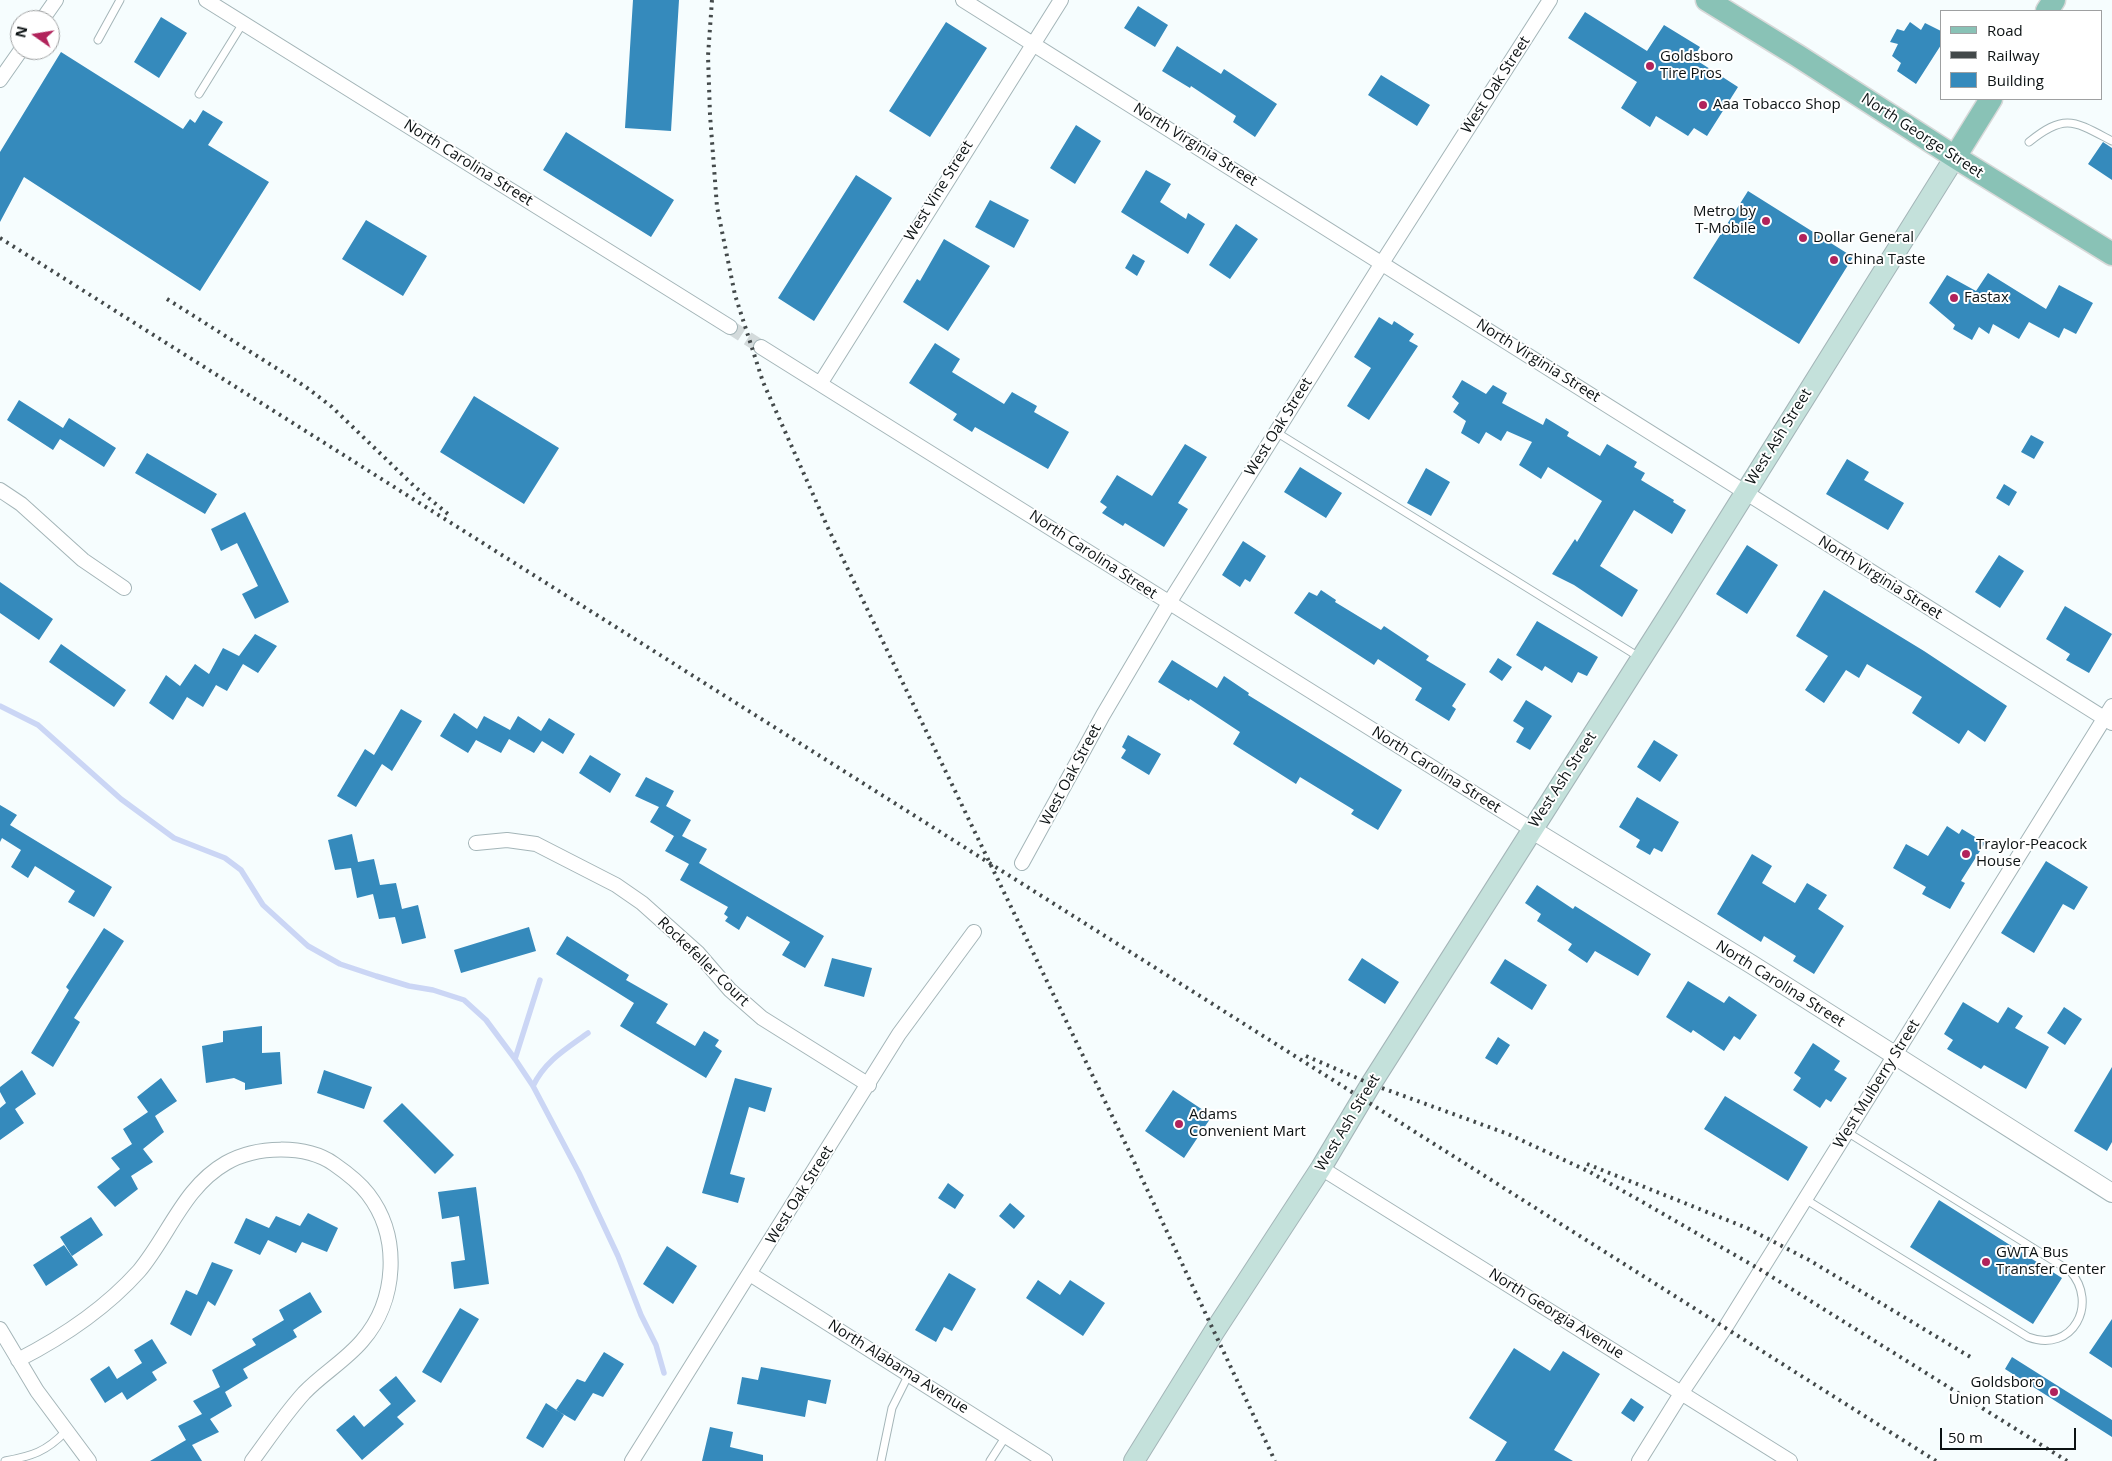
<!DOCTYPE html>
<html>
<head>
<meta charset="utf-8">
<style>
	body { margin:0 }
	#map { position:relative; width:2112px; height:1461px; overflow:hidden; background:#f6fdfe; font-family:"Open Sans",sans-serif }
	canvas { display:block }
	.legend { position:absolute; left:1940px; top:10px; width:162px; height:90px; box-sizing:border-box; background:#fff; border:1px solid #9ea0a1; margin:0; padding:6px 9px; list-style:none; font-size:15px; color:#0c1213 }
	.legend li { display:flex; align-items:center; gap:10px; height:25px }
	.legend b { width:25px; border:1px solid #9ea0a1 }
	.north { position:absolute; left:10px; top:10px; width:50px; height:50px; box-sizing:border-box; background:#fff; border:1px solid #9ea0a1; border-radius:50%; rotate:283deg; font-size:14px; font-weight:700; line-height:20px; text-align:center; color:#0c1213 }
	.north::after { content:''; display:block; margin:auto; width:18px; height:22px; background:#b1235b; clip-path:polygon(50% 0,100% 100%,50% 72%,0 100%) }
	.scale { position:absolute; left:1940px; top:1428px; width:136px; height:22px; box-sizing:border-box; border:2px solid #0c1213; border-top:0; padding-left:6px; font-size:15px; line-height:18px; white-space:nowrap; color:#0c1213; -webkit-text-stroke:4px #fff; paint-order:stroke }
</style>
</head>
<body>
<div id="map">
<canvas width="2112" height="1461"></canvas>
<ul class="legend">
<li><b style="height:6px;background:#89c2b6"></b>Road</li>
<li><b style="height:6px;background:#43494a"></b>Railway</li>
<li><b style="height:14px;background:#358abc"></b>Building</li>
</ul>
<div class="north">N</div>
<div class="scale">50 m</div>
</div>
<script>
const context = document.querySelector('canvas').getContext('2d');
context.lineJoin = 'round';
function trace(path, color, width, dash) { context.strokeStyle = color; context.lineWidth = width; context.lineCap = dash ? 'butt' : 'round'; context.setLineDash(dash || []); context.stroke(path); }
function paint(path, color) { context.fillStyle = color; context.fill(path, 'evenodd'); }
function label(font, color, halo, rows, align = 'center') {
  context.font = font + ' "Open Sans",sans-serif'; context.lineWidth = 4; context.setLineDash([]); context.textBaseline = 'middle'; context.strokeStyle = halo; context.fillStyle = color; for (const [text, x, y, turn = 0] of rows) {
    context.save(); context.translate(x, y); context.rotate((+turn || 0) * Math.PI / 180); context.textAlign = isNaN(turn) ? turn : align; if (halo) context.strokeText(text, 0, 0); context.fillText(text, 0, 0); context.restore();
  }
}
trace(new Path2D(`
	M0 706 38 725 121 799 174 838 225 858 241 870 263 905 308 946 340 964 376 976 409 986 433 990 464 1000 486 1020 515 1059 533 1086 579 1173 618 1256 641 1315 656 1345 664 1373
	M515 1059 540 980
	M533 1086C545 1061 566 1049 588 1033`), '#cbd6f5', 5.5);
paint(new Path2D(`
	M633 0H679L671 131 625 128Z
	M1138 6 1168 25 1155 47 1124 28Z
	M1585 12 1647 51 1664 25 1700 47 1693 58 1738 87 1707 136 1694 128 1688 136 1656 116 1650 127 1621 108 1637 82 1568 38Z
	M161 17 187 33 159 78 134 62Z
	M946 22 987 48 930 137 889 111Z
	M1910 22 1921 30 1925 23 1941 31V45L1916 84 1897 71 1901 63 1892 56 1898 44 1890 42 1897 29 1904 31Z
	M1177 46 1221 74 1224 69 1277 104 1255 137 1233 122 1236 116 1191 86 1190 88 1162 71Z
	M61 52 183 129 190 119 195 123 203 110 223 122 208 145 269 182 200 291 24 177 0 222V152Z
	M1381 75 1430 105 1417 126 1368 95Z
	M1076 125 1101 141 1075 184 1050 168Z
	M566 132 674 200 651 237 543 170Z
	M2103 142 2112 148V180L2088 164Z
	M1146 170 1171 184 1160 202 1186 219 1188 213 1205 224 1188 254 1121 212Z
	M856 175 892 198 814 321 778 298Z
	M1748 191 1853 257 1799 344 1693 278Z
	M990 200 1029 220 1014 248 975 227Z
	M366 220 427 256 403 296 342 259Z
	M1236 224 1258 239 1230 279 1209 265Z
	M944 239 990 266 948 331 903 302 917 279 920 281Z
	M1133 254 1145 261 1137 276 1125 268Z
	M1988 273 2046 309 2059 285 2093 303 2076 334 2064 328 2059 338 2029 322 2019 339 1993 324 1989 334 1979 327 1972 340 1953 329 1955 325 1929 303 1947 275 1976 291Z
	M1379 317 1392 325 1394 321 1414 334 1409 341 1418 346 1369 420 1347 406 1371 368 1354 357Z
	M935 343 960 359 952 372 1004 404 1012 392 1037 406 1034 412 1069 432 1048 469 975 427 972 432 953 420 957 414 909 383Z
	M1462 380 1486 394 1493 385 1507 393 1502 403 1543 425 1546 418 1569 432 1567 436 1600 456 1607 444 1637 462 1634 467 1645 473 1641 480 1674 500 1673 502 1686 510 1672 534 1634 510 1600 566 1638 590 1622 617 1574 585 1552 574 1575 539 1577 542 1602 501 1548 467 1541 479 1519 465 1532 442 1507 431 1501 441 1486 432 1479 444 1461 433 1466 421 1453 412 1459 403 1452 397Z
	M474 396 559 448 524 504 440 452Z
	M19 400 63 428 69 418 116 448 104 467 60 439 53 450 7 420Z
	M2031 435 2044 442 2034 459 2021 452Z
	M1185 444 1207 457 1178 503 1188 509 1164 547 1125 523 1123 526 1102 513 1107 507 1100 502 1117 475 1152 496Z
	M147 453 217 494 205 514 135 473Z
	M1847 459 1869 472 1864 480 1904 503 1888 530 1826 494Z
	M1300 467 1342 493 1326 518 1284 492Z
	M1426 468 1450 482 1431 516 1407 503Z
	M2004 484 2017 492 2009 506 1996 498Z
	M245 512 289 602 255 619 242 594 258 586 237 543 221 551 211 529Z
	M1243 541 1266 556 1250 582 1245 579 1240 587 1222 575Z
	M1747 545 1778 565 1747 614 1716 594Z
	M1999 555 2024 571 2000 608 1975 592Z
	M0 582 53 619 39 640 0 613Z
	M1321 590 1336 600 1335 602 1381 630 1384 626 1429 656 1426 660 1466 684 1452 706 1456 709 1449 721 1415 700 1422 688 1378 659 1374 665 1294 613 1309 592 1317 596Z
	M1824 590 1924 651 2007 706 1985 742 1968 730 1959 744 1944 734 1912 713 1922 697 1867 664 1859 678 1846 670 1824 703 1805 690 1828 656 1796 636Z
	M2065 606 2112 634 2089 673 2066 660 2070 654 2046 639Z
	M1537 621 1598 657 1587 676 1578 672 1572 683 1545 666 1542 671 1516 655Z
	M255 634 277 646 258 673 243 664 227 691 216 685 203 707 187 697 173 720 149 703 166 675 180 686 195 664 209 674 223 648 239 656Z
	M61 644 126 690 114 707 49 662Z
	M1498 658 1512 667 1502 681 1489 672Z
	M1172 660 1217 688 1224 676 1249 693 1248 695 1402 790 1378 830 1351 814 1354 810 1300 777 1296 784 1233 744 1240 732 1190 699 1189 701 1158 682Z
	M1526 700 1552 716 1530 750 1516 742 1524 728 1513 721Z
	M401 709 422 721 392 771 382 764 356 807 337 796 365 749 374 755Z
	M454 713 477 729 484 716 510 730 518 716 541 731 549 718 575 734 563 754 542 741 534 753 509 739 501 753 476 740 468 753 440 736Z
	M1128 735 1161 754 1149 775 1121 758 1126 750 1122 747Z
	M1654 740 1678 755 1660 782 1637 767Z
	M590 755 621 774 610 793 579 773Z
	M646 777 674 791 666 806 691 820 682 836 707 849 699 863 824 936 805 968 782 955 790 942 747 916 739 930 725 921 728 917 724 914 728 907 680 880 689 864 665 851 674 836 650 822 659 807 635 796Z
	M1637 797 1679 822 1662 852 1654 848 1650 855 1636 847 1640 840 1619 827Z
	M0 805 17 815 10 825 112 887 94 917 68 902 75 891 35 866 28 878 11 867 21 850 2 838 0 842Z
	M1947 826 1959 834 1962 829 1985 843 1961 881 1965 883 1950 909 1922 894 1926 887 1893 868 1906 844 1928 856Z
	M352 834 358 862 374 859 380 885 396 883 402 909 418 905 426 938 402 944 395 917 379 919 373 894 357 898 351 868 335 870 328 840Z
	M1752 854 1772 866 1762 883 1795 903 1807 883 1827 895 1818 909 1844 926 1814 974 1793 961 1796 956 1764 936 1761 942 1717 914Z
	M2046 861 2088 887 2074 910 2063 904 2034 953 2001 933Z
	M1537 885 1573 909 1575 906 1651 954 1638 976 1595 951 1587 963 1568 950 1572 944 1537 921 1541 914 1525 903Z
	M529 927 536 951 461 973 454 950Z
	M104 928 124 941 74 1018 80 1022 53 1067 31 1053 69 990 66 987Z
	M567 936 629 975 626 980 668 1004 656 1023 695 1046 704 1031 719 1040 715 1046 722 1051 706 1078 620 1026 634 1003 556 954Z
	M832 958 872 968 864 997 824 986Z
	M1362 958 1399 982 1385 1004 1348 980Z
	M1505 959 1547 985 1532 1010 1490 983Z
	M1688 981 1724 1003 1729 996 1757 1015 1740 1040 1734 1036 1724 1051 1693 1030 1691 1033 1666 1017Z
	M1963 1002 1998 1023 2008 1007 2023 1016 2015 1028 2049 1047 2026 1089 1984 1065 1981 1069 1947 1049 1953 1040 1944 1034Z
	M2064 1007 2082 1019 2065 1045 2047 1033Z
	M262 1026V1053L280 1052 282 1084 245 1090V1083L234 1078 206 1083 202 1046 223 1042V1031Z
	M1498 1037 1510 1045 1497 1065 1485 1058Z
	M1813 1043 1840 1061 1834 1070 1847 1078 1831 1102 1826 1099 1820 1108 1793 1090 1801 1078 1794 1073Z
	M2112 1067V1142L2107 1151 2074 1131Z
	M22 1070 36 1094 15 1109 24 1123 0 1140V1108L6 1103 0 1092V1087Z
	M324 1070 372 1087 364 1109 317 1093Z
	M161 1078 177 1101 155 1116 164 1132 143 1149 153 1162 131 1176 138 1189 115 1207 97 1187 120 1169 111 1158 132 1144 123 1129 148 1112 137 1097Z
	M735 1078 772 1088 765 1112 749 1107 730 1174 745 1178 738 1203 702 1193Z
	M1173 1090 1212 1116 1184 1158 1145 1131Z
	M1725 1096 1808 1147 1788 1181 1704 1129Z
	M402 1103 454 1155 435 1174 383 1121Z
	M948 1183 964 1195 955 1209 938 1198Z
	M476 1187 489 1284 454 1289 451 1262 465 1260 459 1216 442 1219 438 1192Z
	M1939 1200 2062 1278 2033 1324 1910 1247Z
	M1010 1203 1025 1216 1014 1229 999 1216Z
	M308 1213 338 1228 327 1252 302 1242 296 1253 268 1240 260 1255 234 1243 246 1218 269 1228 276 1216 300 1226Z
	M91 1217 103 1235 72 1256 60 1237Z
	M64 1245 78 1265 46 1286 33 1265Z
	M667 1246 697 1266 673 1304 643 1284Z
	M212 1262 233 1270 215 1306 208 1301 191 1336 170 1324 186 1290 197 1295Z
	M949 1273 976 1289 952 1331 944 1327 936 1342 915 1330Z
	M1038 1280 1060 1295 1070 1280 1105 1303 1083 1336 1026 1298Z
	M310 1292 322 1312 293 1330 297 1337 243 1369 248 1378 225 1392 232 1406 210 1419 219 1432 192 1445 202 1461H150L186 1440 178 1426 202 1414 193 1401 220 1387 212 1370 256 1345 252 1339 284 1320 279 1310Z
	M460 1308 479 1319 441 1383 422 1372Z
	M2112 1319V1368L2089 1353Z
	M152 1339 167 1363 152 1372 157 1380 127 1400 122 1392 105 1403 90 1379 109 1366 117 1379 142 1363 134 1350Z
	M1514 1348 1550 1371 1563 1351 1600 1374 1554 1450 1573 1461H1495L1507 1442 1469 1418Z
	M604 1352 624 1364 603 1397 593 1393 575 1421 556 1410 577 1379 585 1382Z
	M2012 1357 2112 1420V1437L2005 1369Z
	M761 1367 831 1380 826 1404 808 1400 805 1417 737 1404 742 1377 758 1380Z
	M396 1376 416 1401 397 1417 404 1424 362 1460 336 1430 354 1415 364 1427 391 1404 379 1390Z
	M1631 1398 1644 1407 1634 1422 1621 1413Z
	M546 1403 564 1415 543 1448 526 1438Z
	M710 1427 733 1432 730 1447 763 1455V1461H702Z`), '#358abc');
trace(new Path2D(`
	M730 327 761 347`), '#d3dadb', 14, [14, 7]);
const service = new Path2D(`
	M98 40 120 0
	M199 94 243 23
	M2029 142C2065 113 2074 121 2112 141
	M1276 432 1639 657
	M1805 1199 2028 1337C2073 1354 2099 1303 2070 1271L1847 1132
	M5 1461C32 1456 46 1452 66 1431
	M881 1461 892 1408 909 1374
	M990 1461 1006 1436`);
const minor = new Path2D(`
	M206 0 730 327
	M963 0 2112 723
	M42 20 56 0
	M0 80 21 50
	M761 347 1531 829
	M820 384 1061 0
	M0 490 21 504 83 560 124 588
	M476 843 507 840 536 844 616 885 642 903 698 953 730 990 762 1018 869 1085
	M1022 863 1103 715 1169 603 1382 263 1550 0
	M1321 1168 1790 1461
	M750 1274 1045 1461
	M0 1329 37 1391 89 1461
	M18 1360C63 1337 105 1309 139 1271 169 1235 184 1187 226 1163 256 1146 305 1144 334 1164 347 1173 359 1182 368 1194 401 1237 397 1301 362 1341 345 1361 322 1374 304 1393 285 1414 269 1438 252 1461
	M632 1461 899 1034 974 932
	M1639 1461 1682 1392 1725 1328 2112 706`);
const tertiary = new Path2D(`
	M1531 829 1751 964 2112 1193`);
const secondary = new Path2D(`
	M1134 1461 1214 1332 1321 1168 1371 1084 1672 610 1955 157`);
const primary = new Path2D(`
	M1707 0 1798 56 1955 157 2112 254
	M2047 11 2054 0
	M1955 157 1991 99`);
trace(service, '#a4b5b8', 9);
trace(minor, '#a4b5b8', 16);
trace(tertiary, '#a4b5b8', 20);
trace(secondary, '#a4b5b8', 22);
trace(primary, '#d8d9d9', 25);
trace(service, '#fff', 7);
trace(minor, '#fff', 14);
trace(tertiary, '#fff', 18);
trace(secondary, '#c4e1db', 20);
trace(primary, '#89c2b6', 22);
trace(new Path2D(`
	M712 0 708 56 710 115 717 207 735 295 763 382 828 528 1129 1151 1275 1461
	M0 238 1936 1461
	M167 299 306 387 332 407 414 486 448 514
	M1306 1056 1371 1084 1508 1134 1590 1172 1761 1270 2067 1461
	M1587 1164 1747 1228 1809 1260 1972 1358`), '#43494a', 4, [2.5, 5]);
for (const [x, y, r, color] of [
	[1650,66,5,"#b1235b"],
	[1703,105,5,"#b1235b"],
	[1766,221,5,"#b1235b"],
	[1803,238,5,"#b1235b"],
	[1834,260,5,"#b1235b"],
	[1954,298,5,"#b1235b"],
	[1966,854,5,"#b1235b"],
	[1179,1124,5,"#b1235b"],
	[1986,1262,5,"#b1235b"],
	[2054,1392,5,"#b1235b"]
]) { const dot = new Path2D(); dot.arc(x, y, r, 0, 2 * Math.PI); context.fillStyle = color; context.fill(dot); trace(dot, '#fff', 2); }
label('15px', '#0c1213', '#fff', [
	["Goldsboro",1660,57],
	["Tire Pros",1660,74],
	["Aaa Tobacco Shop",1713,105],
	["Metro by",1756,212,"right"],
	["T-Mobile",1756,229,"right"],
	["Dollar General",1813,238],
	["China Taste",1844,260],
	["Fastax",1964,298],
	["Traylor-Peacock",1976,845],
	["House",1976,862],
	["Adams",1189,1115],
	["Convenient Mart",1189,1132],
	["GWTA Bus",1996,1253],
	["Transfer Center",1996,1270],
	["Goldsboro",2044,1383,"right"],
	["Union Station",2044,1400,"right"]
], 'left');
label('15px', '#0c1213', '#fff', [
	["West Oak Street",1496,85,-57],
	["North George Street",1922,136,33],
	["North Virginia Street",1195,145,32],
	["North Carolina Street",468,163,32],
	["West Vine Street",939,191,-58],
	["North Virginia Street",1538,361,32],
	["West Oak Street",1279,427,-58],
	["West Ash Street",1779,437,-58],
	["North Carolina Street",1093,555,33],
	["North Virginia Street",1880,578,32],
	["North Carolina Street",1436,770,32],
	["West Oak Street",1071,775,-62],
	["West Ash Street",1563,780,-57],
	["Rockefeller Court",703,962,44],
	["North Carolina Street",1780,984,32],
	["West Mulberry Street",1877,1084,-58],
	["West Ash Street",1348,1123,-59],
	["West Oak Street",800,1195,-58],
	["North Georgia Avenue",1556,1314,32],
	["North Alabama Avenue",898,1367,32]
]);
</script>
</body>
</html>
